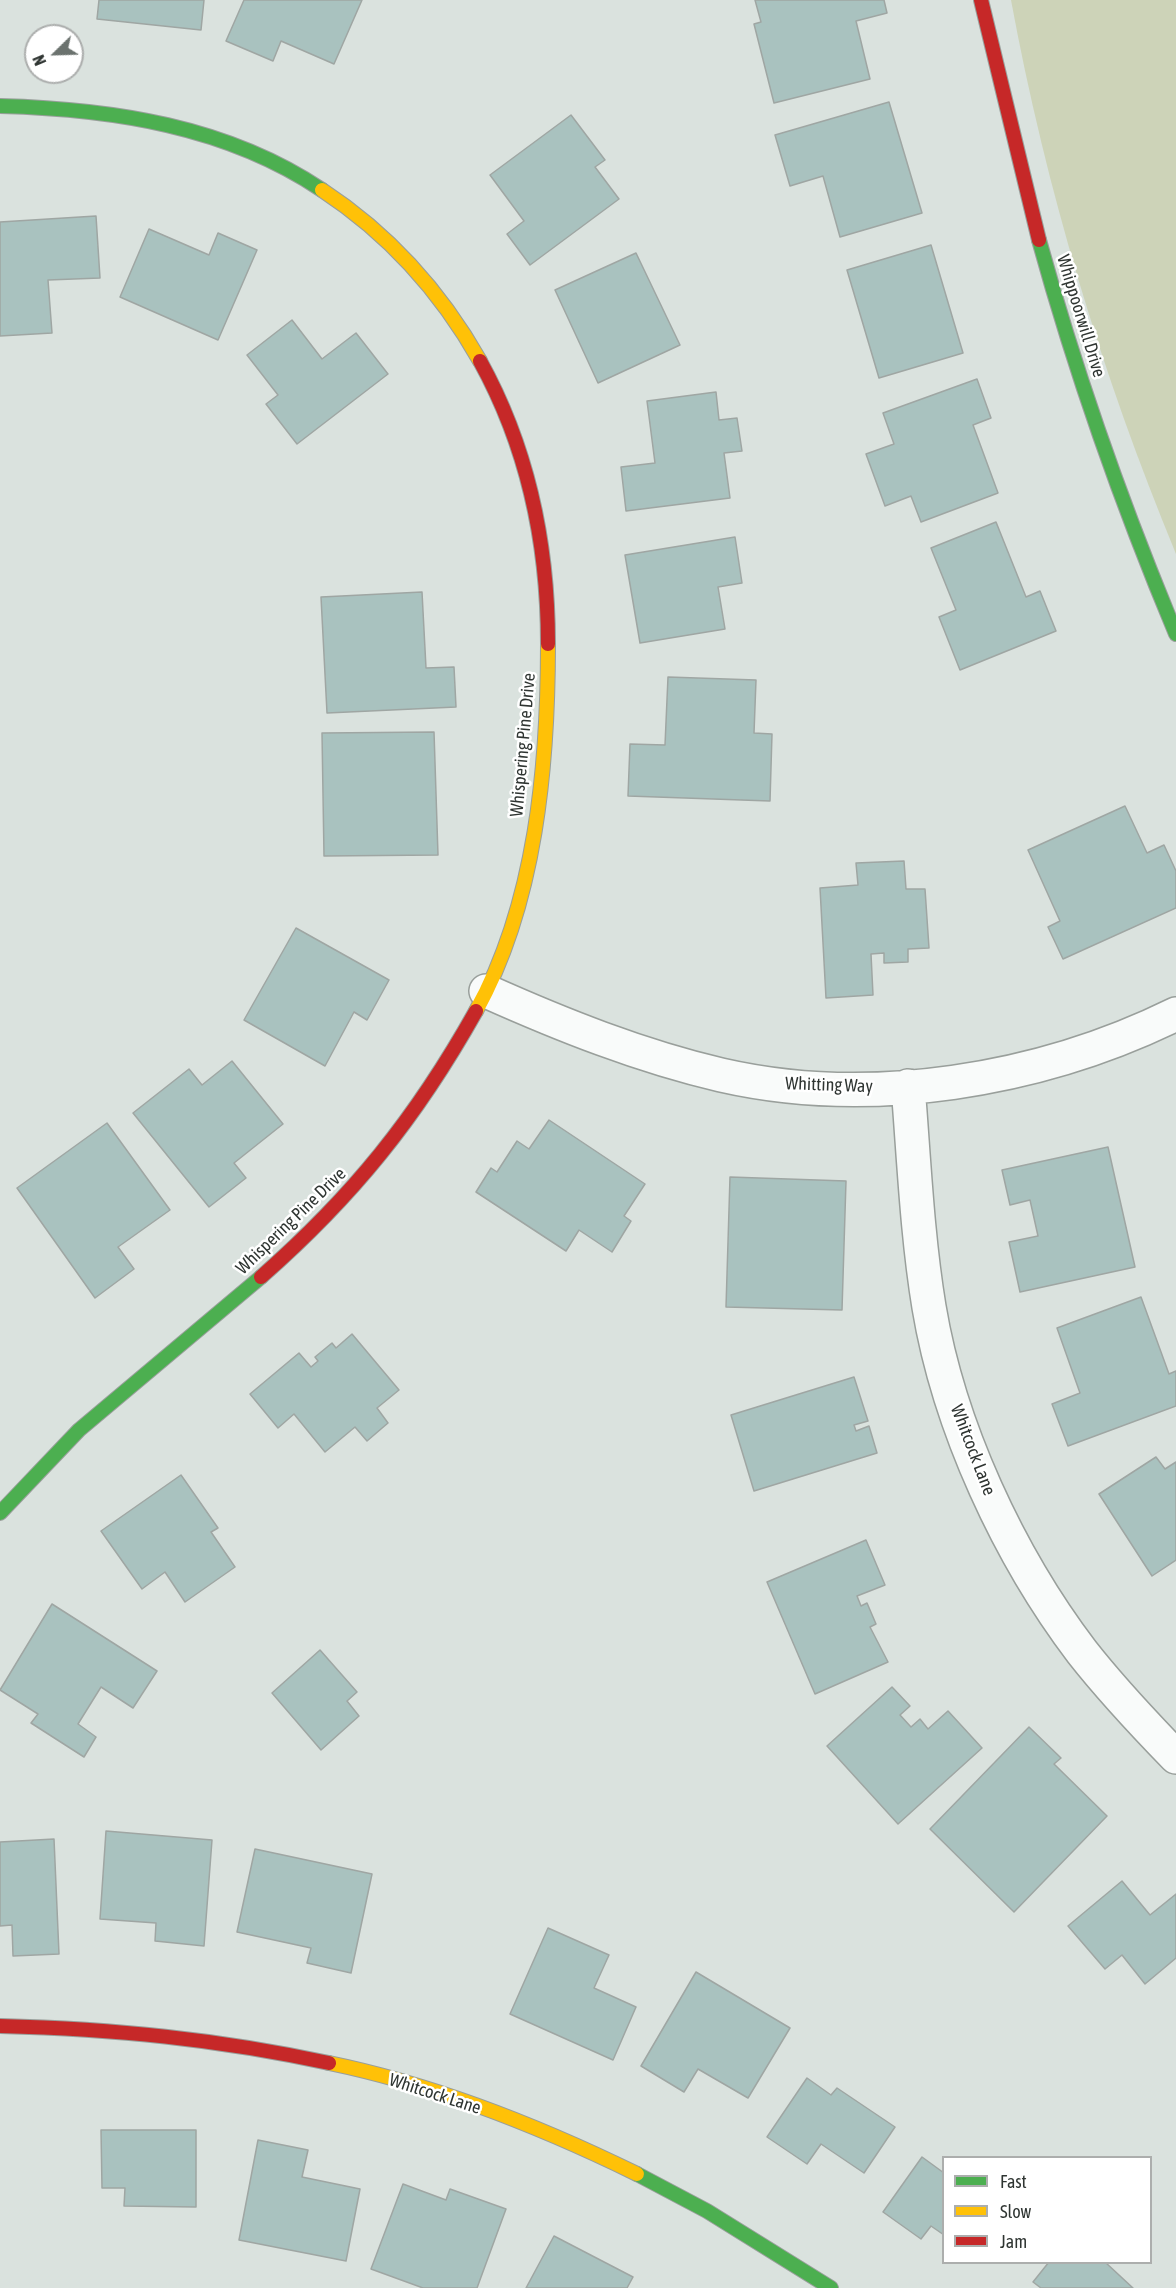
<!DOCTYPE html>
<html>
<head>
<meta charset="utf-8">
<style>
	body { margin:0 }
	#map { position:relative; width:1176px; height:2288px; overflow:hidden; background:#dae2de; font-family:"Asap Condensed",sans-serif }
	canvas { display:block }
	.legend { position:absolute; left:942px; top:2156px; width:210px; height:108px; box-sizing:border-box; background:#fff; border:2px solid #acaead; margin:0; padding:8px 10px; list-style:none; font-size:18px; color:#2f3532 }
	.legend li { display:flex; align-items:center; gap:12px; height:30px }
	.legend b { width:30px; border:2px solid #acaead }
	.north { position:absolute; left:24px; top:24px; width:60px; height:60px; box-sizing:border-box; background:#fff; border:2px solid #acaead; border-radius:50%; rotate:247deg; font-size:16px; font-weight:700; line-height:24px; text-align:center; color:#2f3532 }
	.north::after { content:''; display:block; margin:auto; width:21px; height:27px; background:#6b726e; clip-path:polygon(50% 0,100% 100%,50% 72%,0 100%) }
</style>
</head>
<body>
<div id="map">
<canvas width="1176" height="2288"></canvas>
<ul class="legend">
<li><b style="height:8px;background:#4caf50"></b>Fast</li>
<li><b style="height:8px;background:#ffc107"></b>Slow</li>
<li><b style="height:8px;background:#c62828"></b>Jam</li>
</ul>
<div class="north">N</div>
</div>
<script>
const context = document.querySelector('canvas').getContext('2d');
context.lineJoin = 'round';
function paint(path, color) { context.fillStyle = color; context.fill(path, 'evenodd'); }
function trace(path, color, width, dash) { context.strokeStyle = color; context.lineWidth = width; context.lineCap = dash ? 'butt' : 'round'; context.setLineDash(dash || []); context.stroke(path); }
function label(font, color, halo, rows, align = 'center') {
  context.font = font + ' "Asap Condensed",sans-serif'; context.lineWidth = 5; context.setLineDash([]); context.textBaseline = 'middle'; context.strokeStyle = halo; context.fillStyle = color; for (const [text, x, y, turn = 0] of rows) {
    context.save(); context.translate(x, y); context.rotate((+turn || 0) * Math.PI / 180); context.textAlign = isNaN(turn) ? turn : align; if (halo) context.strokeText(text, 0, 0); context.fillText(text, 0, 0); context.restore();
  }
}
paint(new Path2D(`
	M1011 0H1176V554C1102 375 1046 190 1011 0Z`), '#cdd3b8');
const building = new Path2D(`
	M99 0H204L201 30 97 19Z
	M244 0H362L334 64 281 41 273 61 226 41Z
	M755 0H884L887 13 856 21 870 79 774 103 754 24 761 22Z
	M889 102 922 213 840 237 823 176 790 186 775 135Z
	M571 115 605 160 595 167 619 199 530 265 507 234 524 221 490 175Z
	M96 216 100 278 48 280 52 333 0 336V222Z
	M149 229 209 255 218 233 257 250 218 340 120 297Z
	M931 245 963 353 879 378 847 270Z
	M636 253 680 345 598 383 555 290Z
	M292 320 322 359 356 333 388 374 297 444 266 404 278 395 247 355Z
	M977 379 991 418 973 425 998 493 921 522 911 496 885 506 866 454 894 444 883 413Z
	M716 392 719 420 737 418 742 451 724 453 730 498 626 511 621 467 655 463 647 401Z
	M996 522 1026 597 1040 591 1056 631 960 670 939 617 956 610 931 548Z
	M735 537 742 583 718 587 725 629 640 643 625 555Z
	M422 592 426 668 454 667 456 707 327 713 321 597Z
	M668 677 756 680 754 733 772 734 770 801 628 796 630 744 665 745Z
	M434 732 438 855 324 856 322 733Z
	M1125 806 1147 853 1164 845 1176 871V908L1063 959 1048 927 1060 921 1028 850Z
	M904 861 906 889H925L929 948 908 949V962L884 963V953L871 954 873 995 826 998 820 888 858 885 856 863Z
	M296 928 389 980 367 1020 354 1012 325 1066 244 1020Z
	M232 1061 283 1124 234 1163 246 1178 209 1207 133 1113 189 1069 202 1085Z
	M549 1120 645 1184 624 1216 631 1221 612 1252 579 1230 566 1251 476 1192 491 1168 497 1172 517 1141 529 1149Z
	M107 1123 170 1210 118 1247 134 1269 95 1298 17 1188Z
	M1108 1147 1135 1267 1020 1292 1009 1242 1038 1236 1030 1200 1010 1205 1002 1170Z
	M730 1177 846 1181 842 1310 726 1307Z
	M1141 1297 1169 1374 1176 1371V1406L1068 1446 1052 1404 1080 1393 1057 1328Z
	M352 1334 399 1390 377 1408 388 1423 367 1441 355 1427 325 1452 294 1414 278 1428 250 1394 299 1353 311 1367 318 1361 315 1357 332 1343 336 1348Z
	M854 1377 868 1421 854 1425 856 1431 869 1426 877 1453 754 1491 731 1415Z
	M1156 1457 1165 1469 1176 1462V1560L1152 1576 1099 1494Z
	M181 1475 218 1528 211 1532 235 1567 185 1602 165 1572 142 1589 101 1531Z
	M866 1540 885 1585 857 1596 861 1606 867 1603 876 1624 870 1627 888 1662 815 1694 767 1582Z
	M52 1604 157 1671 133 1708 101 1687 78 1724 96 1737 84 1757 31 1723 38 1714 0 1690Z
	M320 1650 357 1692 347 1701 359 1716 321 1750 272 1693Z
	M892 1687 910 1706 900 1715 911 1727 920 1719 928 1729 948 1711 982 1748 898 1824 827 1746Z
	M1029 1727 1061 1758 1054 1764 1107 1816 1014 1912 930 1829Z
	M106 1831 212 1840 204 1946 155 1941 156 1923 100 1919Z
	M54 1839 59 1954 13 1956 12 1925 0 1926V1842Z
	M255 1849 372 1874 351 1973 307 1963 311 1948 237 1932Z
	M1122 1881 1150 1915 1176 1894V1958L1145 1984 1122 1955 1105 1969 1068 1926Z
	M548 1928 609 1955 594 1988 636 2007 613 2060 510 2014Z
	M696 1972 790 2028 748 2098 698 2069 684 2092 641 2066Z
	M807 2078 831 2095 837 2088 895 2127 864 2173 821 2144 807 2164 767 2137Z
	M101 2130H196V2207L124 2206 125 2188H102Z
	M258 2140 308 2150 302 2177 360 2189 346 2261 239 2240Z
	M922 2157 944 2173V2235L931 2226 921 2239 883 2212Z
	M403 2184 446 2200 450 2189 506 2209 477 2288H423L371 2269Z
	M554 2236 633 2277 627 2288H526Z
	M1049 2262H1105L1133 2288H1041L1033 2282Z`);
paint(building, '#a9c2bf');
trace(building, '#9fa6a3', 1.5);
const street = new Path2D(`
	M486 991C562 1025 640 1056 721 1075 870 1109 1040 1081 1176 1014
	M908 1086C914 1160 917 1234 929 1307 949 1427 1009 1556 1082 1652 1111 1689 1143 1723 1176 1757`);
const fast = new Path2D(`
	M0 106C112 109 227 126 322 190
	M1039 240C1076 374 1122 505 1176 634
	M0 1513 79 1430 261 1277
	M637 2174 707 2211 831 2288`);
const slow = new Path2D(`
	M322 190C389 234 441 292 480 361
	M476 1011C536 903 548 765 548 644
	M329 2063C436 2085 539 2126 637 2174`);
const jam = new Path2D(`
	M981 0 1039 240
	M480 361C528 448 548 545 548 644
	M261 1277C353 1196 416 1118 476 1011
	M0 2026C114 2029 217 2039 329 2063`);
trace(street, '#999f9b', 36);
trace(fast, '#999f9b', 16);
trace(slow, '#999f9b', 16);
trace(jam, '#999f9b', 16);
trace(street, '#f9fbfa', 33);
trace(fast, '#4caf50', 14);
trace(slow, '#ffc107', 14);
trace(jam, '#c62828', 14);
label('18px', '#2f3532', '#fff', [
	["Whippoorwill Drive",1081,316,73],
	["Whispering Pine Drive",523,745,-85],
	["Whitting Way",829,1085,2],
	["Whispering Pine Drive",291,1221,-44],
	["Whitcock Lane",973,1450,69],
	["Whitcock Lane",435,2094,18]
]);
</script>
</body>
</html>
